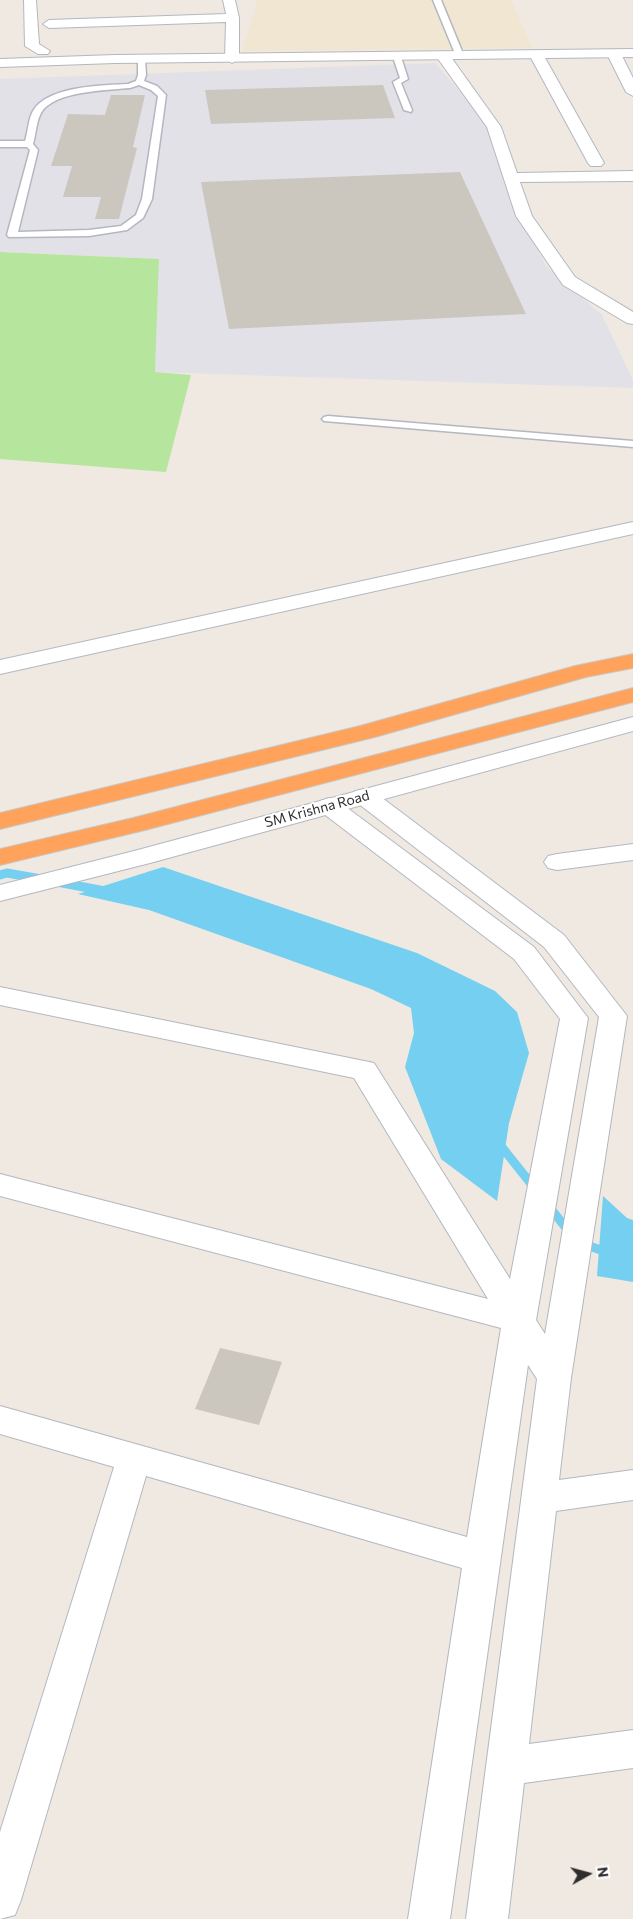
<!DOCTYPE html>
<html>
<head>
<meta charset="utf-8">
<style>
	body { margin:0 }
	#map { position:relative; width:633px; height:1919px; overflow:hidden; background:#efe9e1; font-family:Commissioner,sans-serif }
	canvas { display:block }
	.north { position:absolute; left:563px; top:1849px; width:50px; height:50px; -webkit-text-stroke:4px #fff; paint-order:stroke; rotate:83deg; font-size:14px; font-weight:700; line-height:20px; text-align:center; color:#2e2e2e }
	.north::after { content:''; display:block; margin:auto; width:18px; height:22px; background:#2e2e2e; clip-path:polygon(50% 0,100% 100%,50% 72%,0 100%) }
</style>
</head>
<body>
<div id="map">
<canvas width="633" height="1919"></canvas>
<div class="north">N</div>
</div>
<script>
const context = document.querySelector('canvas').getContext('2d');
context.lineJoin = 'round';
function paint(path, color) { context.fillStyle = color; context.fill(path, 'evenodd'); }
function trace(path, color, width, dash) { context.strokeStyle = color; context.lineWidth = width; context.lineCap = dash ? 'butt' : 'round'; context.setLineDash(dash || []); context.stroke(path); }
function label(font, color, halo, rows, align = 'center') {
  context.font = font + ' Commissioner,sans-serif'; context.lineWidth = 4; context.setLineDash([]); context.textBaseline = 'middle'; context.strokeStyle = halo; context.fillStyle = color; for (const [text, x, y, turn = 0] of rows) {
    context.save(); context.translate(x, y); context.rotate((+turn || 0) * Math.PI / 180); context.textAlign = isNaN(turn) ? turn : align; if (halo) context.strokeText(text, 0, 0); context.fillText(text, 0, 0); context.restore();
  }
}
paint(new Path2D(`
	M435 63 486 121 507 192 546 266 602 315 633 380V388L155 372 159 259 0 252V79Z`), '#e3e1e8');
paint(new Path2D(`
	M256 0H511L532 48 242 51 257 4Z`), '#f0e6d1');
paint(new Path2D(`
	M0 252 159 259 155 372 191 375 166 472 0 459Z`), '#b6e59e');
paint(new Path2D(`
	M163 867 417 953 495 991 517 1012 529 1053 509 1123 497 1201 441 1159 405 1067 414 1033 411 1008 371 989 149 910 78 894Z
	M603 1196 627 1218 633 1220V1282L597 1276Z`), '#75cff0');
trace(new Path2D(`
	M0 875 7 873 41 879
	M57 882 105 891
	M497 1141 536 1190
	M547 1204 570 1233
	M581 1243 609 1253`), '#75cff0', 9);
paint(new Path2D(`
	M383 85 395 118 211 124 205 90Z
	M111 95H145L133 147 137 148 119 219H95L101 197H63L72 166H51L68 114 105 115Z
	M460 172 526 314 229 329 201 182Z
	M220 1348 282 1362 259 1425 195 1409Z`), '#cbc7bf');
const lane = new Path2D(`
	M433 0H441L464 56 463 58 456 56Z
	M394 55 401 57 408 79 401 83 412 110 411 112 404 110 393 82 400 78 393 57Z
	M138 57 145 59 146 75 144 81 157 86 166 95 152 199 143 218 127 230 89 236 9 237 7 235 30 150 27 147H0V141H25C28 132 28 120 33 111 47 86 104 85 128 84L136 81 138 75ZM139 85 151 90 158 96 142 199 136 215 121 226 89 230 18 232 38 150 33 144C36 134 36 122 41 113 53 91 108 90 130 88Z
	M328 416 633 441V447L324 421 322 419 324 417Z`);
const street = new Path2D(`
	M223 0H235L239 18V59L232 63 225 59 226 22 49 28 43 24 49 20 226 14Z
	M614 50 621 54 633 78V96L626 92 607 54Z
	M443 52 448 53 501 127 517 173 633 171V181L520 182 532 216 575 277 633 312V324L627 323 563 285 516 216 487 127 436 56Z
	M537 52 544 56 604 163 601 166H591L588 163 530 56Z
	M364 789 373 791 564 935 627 1016 571 1378 559 1480 633 1470V1500L556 1511 529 1744 633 1730V1768L524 1783 508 1919H466L537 1379 528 1365 450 1919H408L462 1568 146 1476 21 1900 15 1915 0 1919V1832L114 1467 0 1434V1406L467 1537 501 1328 0 1196V1174L488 1299 354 1078 0 1005V987L374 1063 510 1279 560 1019 514 959 320 811 316 806 320 801 329 798 338 801 534 947 588 1018 536 1320 545 1334 599 1017 544 947 355 801 352 796 355 791Z
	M633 844V860L557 870 548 868 544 862 548 856 557 854Z`);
const secondary = new Path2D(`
	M24 0H36L39 44 50 51 48 54H38L25 46Z
	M633 49V57L115 63 0 67V59L115 55Z
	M633 522V534L0 674V660Z
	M633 717V731L150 863 0 901V885L134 851Z`);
const highway = new Path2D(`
	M633 654V668L586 677 375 737 0 829V813L360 726 575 666Z
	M633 688V702L145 830 0 865V849L133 818Z`);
trace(lane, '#b4b7c1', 3);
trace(street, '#b4b7c1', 2);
trace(secondary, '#b4b7c1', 2);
trace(highway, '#c9c9c9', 2);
paint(lane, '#fff');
paint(street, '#fff');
paint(secondary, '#fff');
paint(highway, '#ffa35c');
label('14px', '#2e2e2e', '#fff', [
	["SM Krishna Road",317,809,-15]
]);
</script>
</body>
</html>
